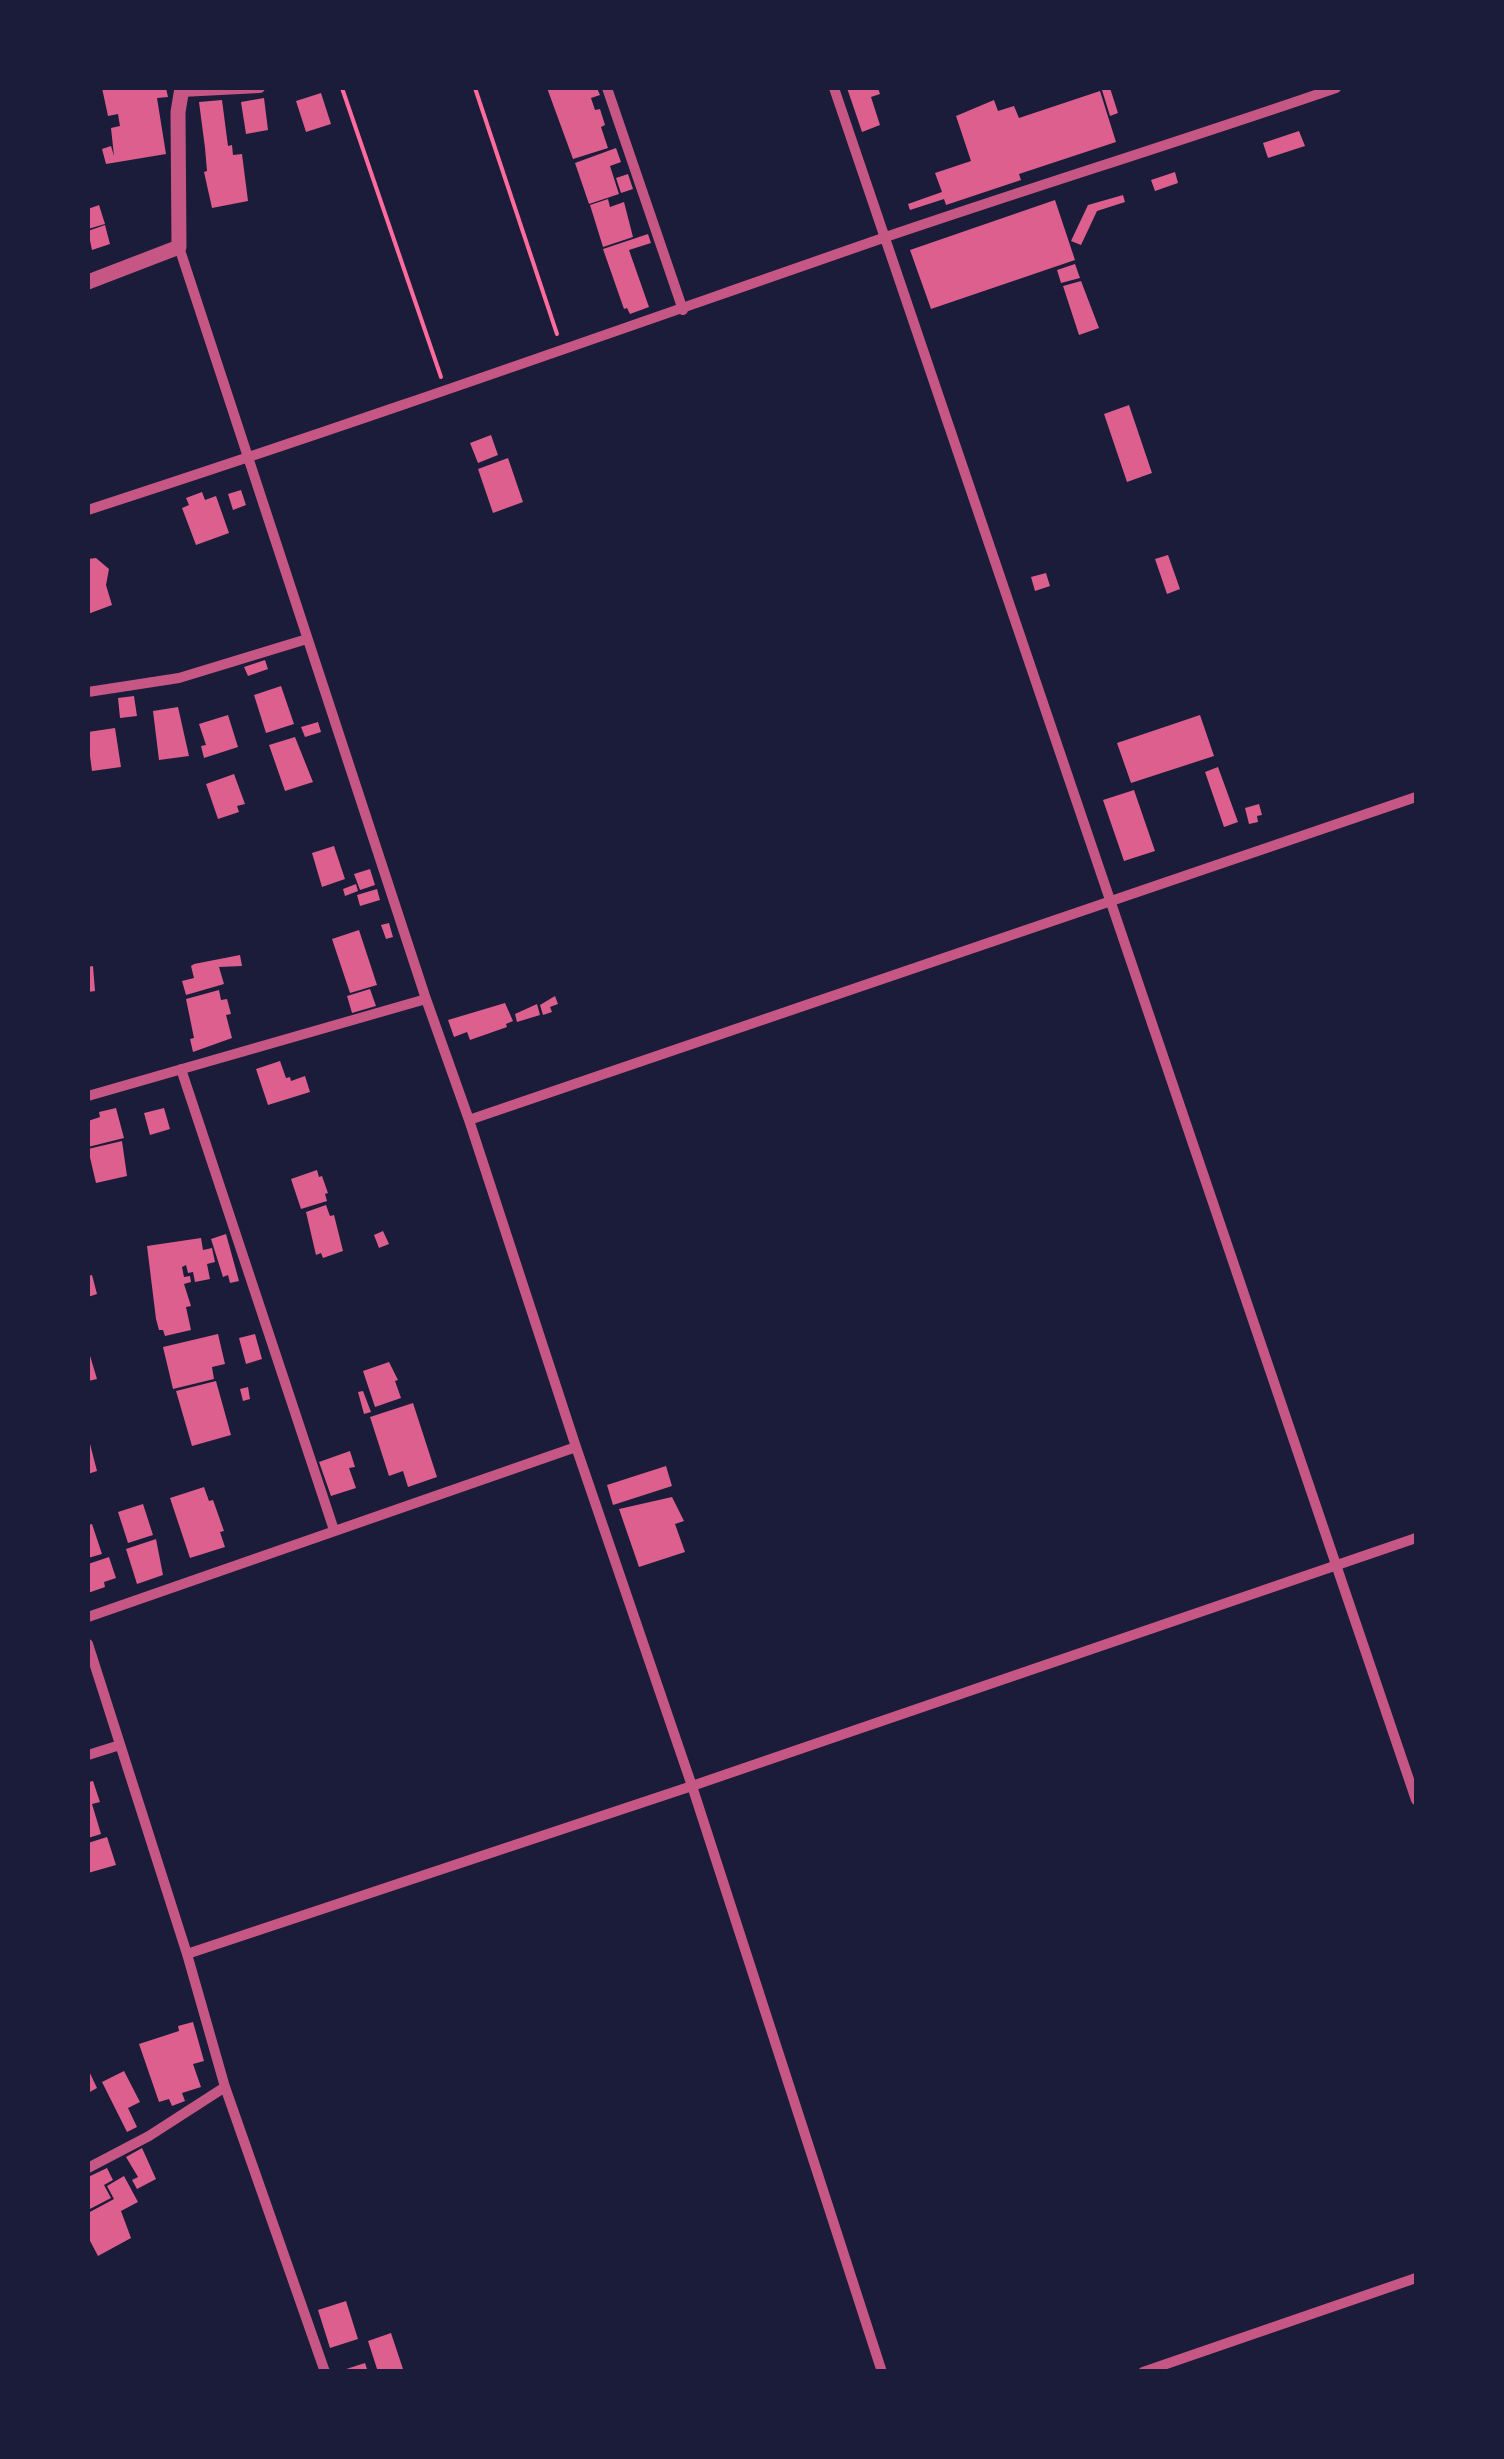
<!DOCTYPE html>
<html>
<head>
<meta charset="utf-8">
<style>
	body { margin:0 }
	#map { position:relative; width:1504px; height:2459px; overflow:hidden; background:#1b1b3a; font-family:"IBM Plex Serif",serif }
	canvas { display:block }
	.frame { position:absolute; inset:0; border:90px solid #1b1b3a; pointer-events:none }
</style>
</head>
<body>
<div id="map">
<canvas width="1504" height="2459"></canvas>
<div class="frame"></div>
</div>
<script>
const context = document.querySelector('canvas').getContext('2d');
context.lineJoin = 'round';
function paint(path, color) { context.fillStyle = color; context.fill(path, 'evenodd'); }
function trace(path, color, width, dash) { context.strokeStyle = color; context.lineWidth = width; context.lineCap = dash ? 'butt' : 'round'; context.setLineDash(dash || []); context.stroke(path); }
paint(new Path2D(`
	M102 88H166L168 97 157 98 166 154 106 164 102 149 111 146 114 156 111 128 120 126 118 114 108 116Z
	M547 88H597L600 95 591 98 595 110 600 109 605 125 601 127 608 148 573 159Z
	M847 88H878L880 94 871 97 880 125 862 132Z
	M1110 88 1118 113 1110 116 1102 90Z
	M1100 91 1116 142 1019 174 1021 180 946 205 944 199 910 210 908 204 942 192 935 173 971 161 956 116 994 100 998 111 1014 106 1019 118Z
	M321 93 331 124 306 132 296 101Z
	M264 98 268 130 246 134 241 102Z
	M222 100 228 146 232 145 233 155 242 154 248 201 212 208 204 172 207 171 205 148 199 102Z
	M1299 131 1305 146 1268 158 1263 143Z
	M616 148 621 162 610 166 619 194 589 204 575 163Z
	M1175 172 1178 183 1155 191 1151 180Z
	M628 174 633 189 621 193 616 178Z
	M1123 195 1125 202 1097 211 1081 245 1071 241 1088 205Z
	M608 199 610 207 624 202 633 237 603 247 590 205Z
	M1055 200 1075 260 931 309 910 250Z
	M99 205 105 224 88 229V209Z
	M105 225 110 244 92 250 88 231Z
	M648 234 651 243 629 250 649 307 630 314 627 308 624 309 603 249Z
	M1075 264 1080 278 1061 283 1057 270Z
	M1081 281 1099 328 1079 335 1063 286Z
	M1129 405 1152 473 1127 482 1104 414Z
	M491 435 498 455 478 463 470 443Z
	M508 458 523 502 493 513 478 469Z
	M241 490 246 505 233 510 228 494Z
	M202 492 205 500 216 496 229 533 196 545 182 508 189 505 186 498Z
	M1168 555 1180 589 1167 594 1155 559Z
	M96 558 109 569 106 585 112 605 88 614V559Z
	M1046 573 1050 586 1035 591 1031 577Z
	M265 660 268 669 248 676 244 667Z
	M281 686 294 724 266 733 254 695Z
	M134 696 137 716 120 718 118 698Z
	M178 707 189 756 159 760 153 711Z
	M228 715 238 747 204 758 201 746 206 745 199 724Z
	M1200 715 1214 756 1131 783 1117 743Z
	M318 722 321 732 305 737 301 727Z
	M115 728 121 767 92 771 90 756 88 757V732Z
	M295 737 313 782 285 791 269 745Z
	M1218 767 1238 822 1224 827 1205 772Z
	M234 774 245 804 237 806 239 812 218 819 206 784Z
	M1134 790 1155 851 1124 861 1103 800Z
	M1259 804 1262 815 1257 816 1258 822 1249 824 1245 808Z
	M334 846 345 879 322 887 312 853Z
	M370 869 375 885 360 890 354 874Z
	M356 884 358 891 345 896 343 889Z
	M377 889 380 900 360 906 357 895Z
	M389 923 393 937 386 939 381 925Z
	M359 930 377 985 350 993 332 939Z
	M240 955 242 966 219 967 224 984 186 995 182 981 194 978 191 966 194 964Z
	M93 966 95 991 88 992V967Z
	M370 989 376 1006 352 1013 347 996Z
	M219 990 221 1000 227 999 231 1014 226 1015 232 1038 193 1052 190 1039 194 1038 186 999Z
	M555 996 558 1004 550 1007 552 1012 543 1015 540 1005Z
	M505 1003 513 1021 506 1024 507 1027 470 1040 467 1032 454 1037 448 1020Z
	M537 1004 540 1015 517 1022 515 1014Z
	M280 1061 286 1078 290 1077 291 1081 305 1076 310 1092 268 1105 256 1069Z
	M116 1108 124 1138 88 1147V1121L100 1117 99 1112Z
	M164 1108 170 1129 150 1135 144 1113Z
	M122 1141 127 1176 96 1183 88 1149Z
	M317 1170 319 1177 322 1176 328 1193 325 1194 327 1201 301 1209 291 1179Z
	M326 1205 330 1216 334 1215 343 1251 323 1258 321 1253 316 1255 306 1212Z
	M383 1231 389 1244 379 1248 374 1235Z
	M226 1234 239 1281 230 1283 228 1275 223 1277 211 1239Z
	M201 1238 203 1250 212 1248 215 1262 207 1264 210 1279 195 1282 193 1272 188 1273 186 1265 182 1267 184 1277 190 1276 191 1282 184 1284 191 1306 186 1307 191 1330 165 1336 163 1330H159L156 1319 147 1246Z
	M92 1275 97 1294 88 1297V1276Z
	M218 1334 225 1364 212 1367 214 1379 173 1389 163 1347Z
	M255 1334 262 1359 246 1364 239 1338Z
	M88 1349 97 1379 88 1381Z
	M389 1362 398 1380 395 1381 401 1398 375 1407 363 1371Z
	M216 1381 231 1435 192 1446 176 1391Z
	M248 1387 250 1399 243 1401 240 1389Z
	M363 1391 371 1412 364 1414 358 1392Z
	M413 1403 437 1477 408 1487 403 1471 389 1476 370 1417Z
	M89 1440 97 1471 88 1474V1441Z
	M350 1451 355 1467 349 1468 356 1488 331 1496 319 1462Z
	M666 1466 672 1486 613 1505 607 1485Z
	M204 1487 209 1501 213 1500 224 1531 220 1532 225 1547 190 1558 170 1498Z
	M672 1497 684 1521 675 1524 685 1552 639 1567 619 1509Z
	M143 1504 153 1535 128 1543 118 1512Z
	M92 1524 102 1554 88 1558V1525Z
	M156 1539 163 1575 137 1584 126 1549Z
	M109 1557 116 1578 104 1582 105 1587 88 1593V1564Z
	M93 1781 100 1802 92 1804 101 1834 88 1838V1782Z
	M107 1837 116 1865 88 1873V1843Z
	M193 2022 204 2061 193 2064 201 2087 182 2093 185 2101 172 2106 169 2099 159 2102 139 2044 179 2031 178 2026Z
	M88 2069 97 2088 88 2093Z
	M124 2071 140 2102 128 2108 137 2127 127 2132 102 2082Z
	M142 2148 156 2179 137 2189 132 2180 138 2177 126 2157Z
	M107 2168 113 2180 104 2185 111 2198 88 2210V2177Z
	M124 2176 138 2202 121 2211 131 2238 98 2256 88 2237V2213L114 2199 107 2186Z
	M346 2301 358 2339 330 2348 318 2310Z
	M391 2333 404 2372H378L368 2341Z
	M365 2363 368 2372H341L340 2371Z`), '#dd5f8e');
trace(new Path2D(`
	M342 88 441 377
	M475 88 557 334`), '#ff6b9d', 4);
trace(new Path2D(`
	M607 88 683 310
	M834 88 1416 1800
	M181 92 260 88
	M179 247 426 999 469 1120 576 1447 692 1786 882 2372
	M88 510C354 424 618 330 883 238 1033 187 1185 140 1336 88
	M88 692 179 678 307 639
	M181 1069 334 1530
	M88 1096 426 999
	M469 1120 1416 797
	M88 1617 576 1447
	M88 1644 187 1954 225 2087 325 2372
	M88 1755 120 1745
	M187 1954 692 1786 1416 1538
	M88 2168 149 2136 225 2087
	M1143 2372 1416 2278`), '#c65784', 10);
trace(new Path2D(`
	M88 282 179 247 178 112 182 88`), '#c65784', 15);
</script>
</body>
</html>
